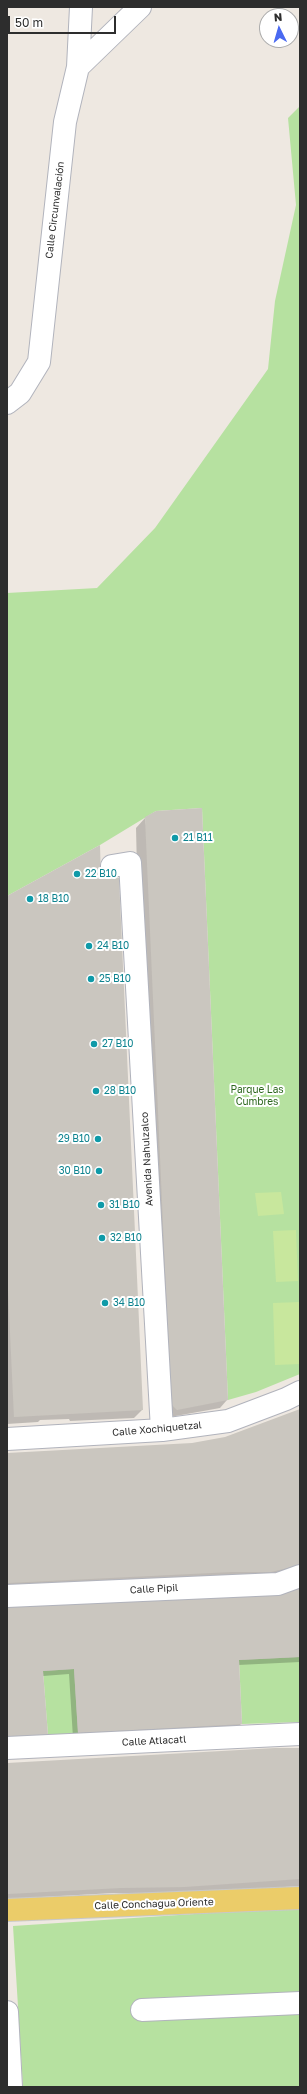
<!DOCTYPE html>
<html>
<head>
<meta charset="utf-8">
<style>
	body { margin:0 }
	#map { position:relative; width:307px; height:2094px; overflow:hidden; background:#eee8e1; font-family:"Golos Text",sans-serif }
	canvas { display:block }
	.frame { position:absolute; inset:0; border:8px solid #2d2d2d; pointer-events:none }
	.north { position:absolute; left:259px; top:8px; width:40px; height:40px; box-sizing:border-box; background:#fff; border:1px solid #ababab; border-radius:50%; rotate:355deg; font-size:11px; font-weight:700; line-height:16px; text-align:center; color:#2d2d2d }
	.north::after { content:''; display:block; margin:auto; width:14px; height:18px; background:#4a69f1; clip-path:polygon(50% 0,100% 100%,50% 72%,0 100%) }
	.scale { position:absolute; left:8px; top:16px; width:108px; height:18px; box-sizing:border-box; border:2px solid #2d2d2d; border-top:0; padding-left:5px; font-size:12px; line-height:14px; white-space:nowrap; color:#2d2d2d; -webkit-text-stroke:3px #fff; paint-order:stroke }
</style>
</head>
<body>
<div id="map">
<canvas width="307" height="2094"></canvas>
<div class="frame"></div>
<div class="north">N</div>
<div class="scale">50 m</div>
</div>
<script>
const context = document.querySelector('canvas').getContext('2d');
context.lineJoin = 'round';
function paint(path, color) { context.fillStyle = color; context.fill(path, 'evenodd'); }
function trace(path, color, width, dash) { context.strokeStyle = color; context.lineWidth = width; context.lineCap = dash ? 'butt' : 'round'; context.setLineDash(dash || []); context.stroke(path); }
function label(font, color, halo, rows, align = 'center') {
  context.font = font + ' "Golos Text",sans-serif'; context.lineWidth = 4; context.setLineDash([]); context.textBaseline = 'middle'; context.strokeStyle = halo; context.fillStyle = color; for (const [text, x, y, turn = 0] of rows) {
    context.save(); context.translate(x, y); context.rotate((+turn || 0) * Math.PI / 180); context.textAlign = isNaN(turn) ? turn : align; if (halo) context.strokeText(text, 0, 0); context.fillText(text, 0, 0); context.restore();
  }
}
paint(new Path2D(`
	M300 106V1374L256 1392 228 1400 202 808 156 811 100 845 7 896V593L97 588 155 528 268 369 275 301 296 205 288 118Z
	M300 1657V1722L242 1724 239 1660Z
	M74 1669 78 1733 48 1735 43 1671Z
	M300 1907V2087H23L13 1926Z`), '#b6e1a0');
paint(new Path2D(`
	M281 1192 284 1214 258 1216 255 1193Z
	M296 1230 298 1281 276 1282 273 1231Z
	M300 1302V1364L275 1365 273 1303Z`), '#c8e79d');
paint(new Path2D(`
	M145 818 227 1400 220 1408 170 1417 137 871 136 828Z
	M100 880 142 1410 134 1418 70 1421 69 1419 40 1420 38 1422 7 1424V897Z
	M300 1410V1569L262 1579 7 1590V1454L192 1444 225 1438Z
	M300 1589V1662L238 1665 241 1724 236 1729 73 1738 69 1674 43 1676 7 1743V1607Z
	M300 1748V1886L147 1896 146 1894 114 1893 7 1899V1764Z`), '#0003');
paint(new Path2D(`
	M202 808 228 1400 177 1410 171 1404 145 817 156 811Z
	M100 845 101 879 119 878 143 1410 14 1417 7 1267V896Z
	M300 1409V1565L271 1572H231L7 1583V1453L192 1443 225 1437Z
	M300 1588V1657L239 1660 242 1724 78 1733 74 1669 43 1671 48 1735 7 1738V1607Z
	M275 1748H300V1879L184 1887 120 1888 7 1894V1763Z`), '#cac6bf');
const minor = new Path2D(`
	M78 67 140 7
	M7 403 20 393 39 362 65 122 78 67 81 7
	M112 866 130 863 162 1430
	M7 1439 162 1430 228 1421 286 1399 300 1392
	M7 1596 278 1584 300 1576
	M7 1748 300 1734
	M142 2010 300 2003
	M7 2012 11 2087`);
const major = new Path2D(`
	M7 1910 300 1898`);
trace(minor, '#b1b3bc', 24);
trace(major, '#c8c8c8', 24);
trace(minor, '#fff', 22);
trace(major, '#ebcc69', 22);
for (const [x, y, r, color] of [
	[175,838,4,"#0f9aa8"],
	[77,874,4,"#0f9aa8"],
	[30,899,4,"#0f9aa8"],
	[89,946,4,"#0f9aa8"],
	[91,979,4,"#0f9aa8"],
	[94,1044,4,"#0f9aa8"],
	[96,1091,4,"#0f9aa8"],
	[98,1139,4,"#0f9aa8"],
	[99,1171,4,"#0f9aa8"],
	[101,1205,4,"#0f9aa8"],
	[102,1238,4,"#0f9aa8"],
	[105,1303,4,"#0f9aa8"]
]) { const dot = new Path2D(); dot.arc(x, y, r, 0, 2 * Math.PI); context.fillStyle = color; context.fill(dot); trace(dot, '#fff', 1.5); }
label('10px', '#2d2d2d', '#fff', [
	["Calle Circunvalación",55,210,-83],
	["Avenida Nahulzalco",147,1159,-93],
	["Calle Xochiquetzal",157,1429,-5],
	["Calle Pipil",154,1589,-3],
	["Calle Atlacatl",154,1741,-3],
	["Calle Conchagua Oriente",154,1904,-2]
]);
label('10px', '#0d838f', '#fff', [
	["21 B11",183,838],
	["22 B10",85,874],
	["18 B10",38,899],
	["24 B10",97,946],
	["25 B10",99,979],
	["27 B10",102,1044],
	["28 B10",104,1091],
	["29 B10",90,1139,"right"],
	["30 B10",91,1171,"right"],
	["31 B10",109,1205],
	["32 B10",110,1238],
	["34 B10",113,1303]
], 'left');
label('10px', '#2e681f', '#fff', [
	["Parque Las",257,1090],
	["Cumbres",257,1102]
]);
</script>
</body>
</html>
